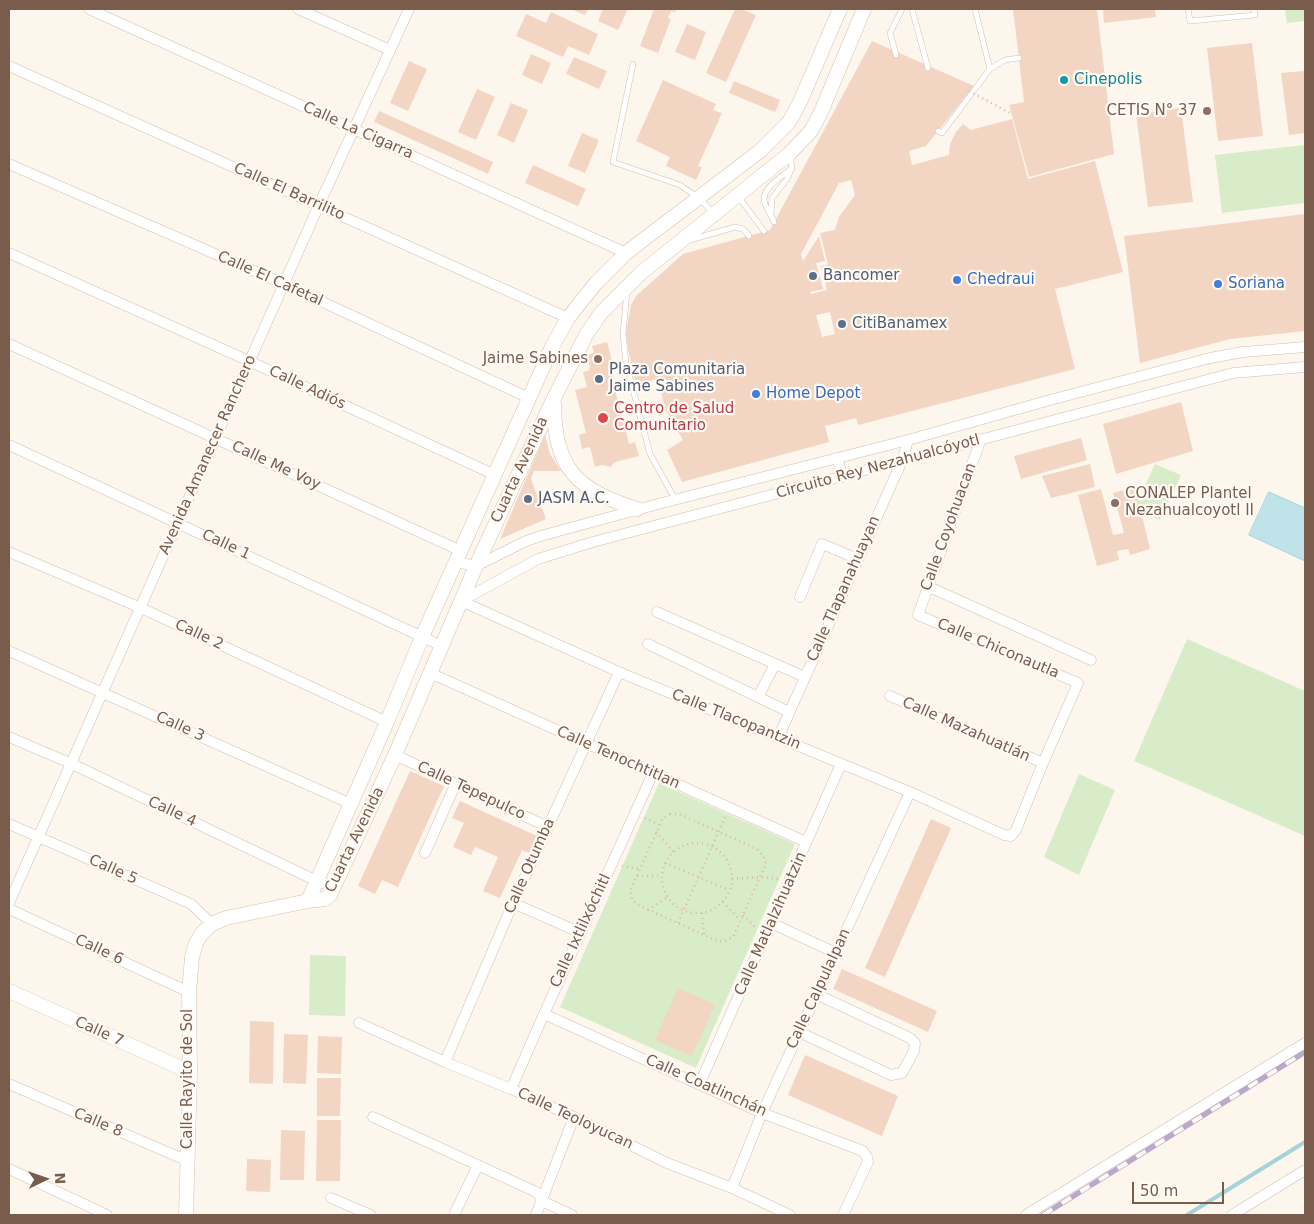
<!DOCTYPE html>
<html>
<head>
<meta charset="utf-8">
<style>
	body { margin:0 }
	#map { position:relative; width:1314px; height:1224px; overflow:hidden; background:#fdf6ec; font-family:"DejaVu Sans",sans-serif }
	canvas { display:block }
	.frame { position:absolute; inset:0; border:10px solid #7a5c4d; pointer-events:none }
	.north { position:absolute; left:20px; top:1154px; width:50px; height:50px; -webkit-text-stroke:4px #fffaf3; paint-order:stroke; rotate:87deg; font-size:14px; font-weight:700; line-height:20px; text-align:center; color:#7a5c4d }
	.north::after { content:''; display:block; margin:auto; width:18px; height:22px; background:#7a5c4d; clip-path:polygon(50% 0,100% 100%,50% 72%,0 100%) }
	.scale { position:absolute; left:1132px; top:1182px; width:92px; height:22px; box-sizing:border-box; border:2px solid #7a5c4d; border-top:0; padding-left:6px; font-size:15px; line-height:18px; white-space:nowrap; color:#7a5c4d; -webkit-text-stroke:4px #fffaf3; paint-order:stroke }
</style>
</head>
<body>
<div id="map">
<canvas width="1314" height="1224"></canvas>
<div class="frame"></div>
<div class="north">N</div>
<div class="scale">50 m</div>
</div>
<script>
const context = document.querySelector('canvas').getContext('2d');
context.lineJoin = 'round';
function paint(path, color) { context.fillStyle = color; context.fill(path, 'evenodd'); }
function trace(path, color, width, dash) { context.strokeStyle = color; context.lineWidth = width; context.lineCap = dash ? 'butt' : 'round'; context.setLineDash(dash || []); context.stroke(path); }
function label(font, color, halo, rows, align = 'center') {
  context.font = font + ' "DejaVu Sans",sans-serif'; context.lineWidth = 4.5; context.setLineDash([]); context.textBaseline = 'middle'; context.strokeStyle = halo; context.fillStyle = color; for (const [text, x, y, turn = 0] of rows) {
    context.save(); context.translate(x, y); context.rotate((+turn || 0) * Math.PI / 180); context.textAlign = isNaN(turn) ? turn : align; if (halo) context.strokeText(text, 0, 0); context.fillText(text, 0, 0); context.restore();
  }
}
paint(new Path2D(`
	M1285 9H1305V21L1287 23Z
	M1305 145V203L1222 213 1215 155Z
	M1155 464 1181 475 1160 520 1142 513 1138 501Z
	M1187 639 1305 691V836L1134 761Z
	M1079 774 1115 790 1079 875 1044 857Z
	M659 783 795 844 696 1068 560 1007Z
	M310 955 346 956 345 1016 309 1015Z`), '#d8ecc9');
const water = new Path2D(`
	M1269 492 1305 508V561L1249 535Z`);
paint(water, '#bfe3e8');
trace(water, '#a5d3da', 1);
trace(new Path2D(`
	M1187 1215 1305 1142`), '#a5d3da', 4);
paint(new Path2D(`
	M571 9H588L585 15Z
	M603 9H628L618 30 598 21Z
	M654 9H676L675 12 671 11 668 18 671 19 658 53 640 46Z
	M735 9H741L756 15 726 82 706 73Z
	M1013 9H1097L1114 154 1029 177 1009 105 1024 102Z
	M1103 9H1155L1156 17 1104 23Z
	M551 12 598 34 589 55 568 46 563 57 516 36 526 14 546 23Z
	M687 24 706 32 695 60 675 52Z
	M872 41 974 86 926 146 909 151 912 165 949 155 950 144 956 132 963 124 971 130 1012 119 1028 179 1095 161 1123 272 1055 289 1075 369 858 425 856 418 825 426 829 442 682 482 667 450 683 440 665 408 658 379 636 384 628 349 626 332 631 305 636 296 683 254 770 230ZM851 180 855 195 839 217 835 230 820 233 828 264 821 266 827 290 811 294 810 292 823 289 816 263 825 261 819 236 803 261 801 254 839 183ZM830 312 835 334 822 337 816 315Z
	M1252 43 1263 136 1218 141 1207 48Z
	M531 54 551 63 542 84 522 75Z
	M574 57 607 71 599 89 566 74Z
	M409 61 427 69 408 111 390 103Z
	M1304 71 1305 85V133L1289 135 1281 73Z
	M663 80 716 104 713 110 722 113 698 166 702 167 696 180 666 166 670 157 636 141Z
	M734 81 780 100 775 112 729 93Z
	M477 89 495 97 476 140 458 132Z
	M511 103 528 110 514 143 497 135Z
	M1181 108 1193 202 1148 207 1136 114Z
	M379 111 493 162 488 174 374 122Z
	M582 133 599 140 585 173 568 166Z
	M533 165 586 189 578 206 525 183Z
	M1305 214V331L1230 339 1140 363 1124 236Z
	M607 342 613 365 609 366 629 444 635 442 639 456 615 462 610 467 602 465 595 467 590 447 582 449 579 435 586 433 575 390 587 387 583 372 588 371 590 367 587 355 594 353 592 346Z
	M1181 402 1193 451 1116 474 1103 424Z
	M545 435 550 454 561 471H534L531 479 546 519 500 539Z
	M1081 438 1087 460 1021 479 1014 456Z
	M1090 464 1095 487 1051 498 1042 476Z
	M1135 487 1150 549 1130 555 1128 549 1117 551 1119 560 1097 566 1078 495 1101 489 1113 535 1124 533 1113 493Z
	M410 771 444 786 398 887 382 880 375 894 358 886Z
	M460 801 537 836 529 853 522 850 500 898 483 891 498 857 475 847 471 855 453 847 464 823 452 818Z
	M931 819 951 828 885 977 865 968Z
	M842 969 937 1011 928 1032 833 989Z
	M678 988 715 1004 692 1056 655 1040Z
	M250 1021 274 1022 273 1084 249 1083Z
	M284 1034 308 1035 306 1084 283 1083Z
	M318 1036 342 1037 341 1074 317 1073Z
	M805 1055 898 1096 882 1136 788 1095Z
	M317 1078H341L340 1116H317Z
	M317 1120H341L340 1181H316Z
	M281 1130 305 1131 304 1180H280Z
	M247 1159 271 1160 270 1192 246 1191Z`), '#f3d5c3');
const lane = new Path2D(`
	M912 9 928 68
	M975 9 990 69
	M1188 9 1190 21 1255 15 1254 9
	M896 55 890 33 902 9
	M633 64 613 162 680 185 699 198 714 214
	M938 131 942 133 990 69 1005 60 1019 58
	M738 196 764 231
	M771 213 772 198 787 179 792 168 790 155
	M774 222C772 216 768 211 765 204 759 189 782 177 792 168
	M690 240 735 227 743 229 749 236
	M627 291 623 334 626 363 650 454 675 499`);
const street = new Path2D(`
	M89 9 626 253
	M298 9 390 50
	M9 66 568 318
	M9 164 284 284 529 398
	M9 253 249 361 495 475
	M9 344 461 551
	M9 445 442 646
	M837 458 843 477
	M9 552 141 608 387 722
	M456 562 476 566 526 541 544 535 662 503 908 440 1050 400 1210 358 1243 352 1305 347
	M927 586 1091 660
	M800 597 822 544 858 559
	M461 601 619 672 910 792 1004 835 1011 836 1016 830 1043 763 1078 683 918 615 981 439
	M461 601 538 559 593 542 1233 373 1305 367
	M657 612 805 677
	M648 644 789 712
	M9 651 351 804
	M430 673 806 842
	M890 696 1043 763
	M758 697 775 664
	M9 737 70 763 317 881 334 887
	M778 738 902 461 908 440
	M395 755 548 827
	M9 824 191 904 212 924
	M425 853 456 783
	M9 903 319 205 409 9
	M513 903 581 933
	M9 909 189 992
	M771 923 836 953
	M544 1014 762 1113 863 1151 867 1157 868 1162 843 1215
	M359 1023 445 1062 511 1089 574 1117 667 1163 732 1188 790 1215
	M799 1032 891 1075 902 1073 914 1051 915 1043 910 1038 816 994
	M445 1062 513 903 619 672
	M700 1083 841 764
	M9 1084 188 1161
	M511 1089 544 1014 653 773
	M373 1117 534 1191 540 1195 542 1201 572 1215
	M9 1169 107 1215
	M732 1188 762 1113 910 792
	M331 1198 371 1215
	M454 1215 478 1165
	M536 1215 574 1117
	M1026 1215 1305 1043
	M1232 1215 1305 1170`);
const secondary = new Path2D(`
	M554 403C554 469 577 490 637 509
	M308 901 387 722 422 637 552 347 568 318 596 283 626 253 760 151 789 122 800 102 840 9
	M9 991 190 1072
	M186 1215 190 1072 189 992 192 957 196 943 202 933 212 924 226 918 308 901 325 899 330 895 395 755 476 566 554 398 586 335 601 313 641 273 789 154 811 131 821 112 864 9`);
trace(lane, '#d1beb0', 6);
trace(street, '#d1beb0', 11);
trace(secondary, '#d6c0b0', 15);
trace(new Path2D(`
	M670 814H679L757 849 763 856 766 864 733 937 725 941H717L638 905 632 899 630 891 663 818Z
	M645 818 659 825
	M656 832 674 852
	M662 878a35 35 0 1 1 70 0a35 35 0 1 1-70 0Z
	M665 863 729 890
	M622 866 640 869
	M637 876H662
	M732 879 760 877 780 879
	M723 902 740 920
	M648 910 668 897
	M702 913 704 934
	M743 915 756 928
	M678 923 725 817`), '#d9b8a5', 2.5, [1, 4]);
trace(lane, '#fff', 5);
trace(street, '#fff', 10);
trace(secondary, '#fff', 14);
const rail = new Path2D(`
	M1043 1215 1305 1052`);
trace(rail, '#b9a8c9', 5.5);
trace(rail, '#fffaf3', 4, [11]);
trace(new Path2D(`
	M969 91 1012 114`), '#d9b8a5', 2.5, [1, 4]);
for (const [x, y, r, color] of [
	[1064,80,5,"#0f9aa8"],
	[1207,111,5,"#8d6e63"],
	[813,276,5,"#5c6f8a"],
	[957,280,5,"#3f7fe0"],
	[1218,284,5,"#3f7fe0"],
	[842,324,5,"#5c6f8a"],
	[598,359,5,"#8d6e63"],
	[599,379,5,"#5c6f8a"],
	[756,394,5,"#3f7fe0"],
	[603,418,6,"#e0444e"],
	[528,499,5,"#5c6f8a"],
	[1115,503,5,"#8d6e63"]
]) { const dot = new Path2D(); dot.arc(x, y, r, 0, 2 * Math.PI); context.fillStyle = color; context.fill(dot); trace(dot, '#fffaf3', 2); }
label('15px', '#0d838f', '#fffaf3', [
	["Cinepolis",1074,80]
], 'left');
label('15px', '#785e54', '#fffaf3', [
	["CETIS N° 37",1197,111],
	["Jaime Sabines",588,359],
	["CONALEP Plantel",1125,494,"left"],
	["Nezahualcoyotl II",1125,511,"left"]
], 'right');
label('15px', '#7a5c4d', '#fffaf3', [
	["Calle La Cigarra",358,131,24],
	["Calle El Barrilito",289,192,24],
	["Calle El Cafetal",270,279,24],
	["Calle Adiós",307,388,25],
	["Avenida Amanecer Ranchero",208,455,-66],
	["Calle Me Voy",276,466,25],
	["Circuito Rey Nezahualcóyotl",878,467,-15],
	["Cuarta Avenida",520,470,-65],
	["Calle Coyohuacan",949,527,-70],
	["Calle 1",226,545,25],
	["Calle Tlapanahuayan",844,589,-66],
	["Calle 2",199,635,25],
	["Calle Chiconautla",998,649,23],
	["Calle Tlacopantzin",736,720,22],
	["Calle 3",180,727,24],
	["Calle Mazahuatlán",966,730,24],
	["Calle Tenochtitlan",618,758,24],
	["Calle Tepepulco",471,791,25],
	["Calle 4",172,812,25],
	["Cuarta Avenida",355,840,-64],
	["Calle Otumba",530,866,-66],
	["Calle 5",113,870,24],
	["Calle Matlalzihuatzin",771,924,-66],
	["Calle Ixtlilxóchitl",581,931,-65],
	["Calle 6",99,950,25],
	["Calle Calpulalpan",819,989,-65],
	["Calle 7",99,1032,24],
	["Calle Rayito de Sol",188,1079,-90],
	["Calle Coatlinchán",706,1086,24],
	["Calle Teoloyucan",575,1119,25],
	["Calle 8",98,1123,23]
]);
label('15px', '#4e5e75', '#fffaf3', [
	["Bancomer",823,276],
	["CitiBanamex",852,324],
	["Plaza Comunitaria",609,370],
	["Jaime Sabines",609,387],
	["JASM A.C.",538,499]
], 'left');
label('15px', '#366cbe', '#fffaf3', [
	["Chedraui",967,280],
	["Soriana",1228,284],
	["Home Depot",766,394]
], 'left');
label('15px', '#be3a42', '#fffaf3', [
	["Centro de Salud",614,409],
	["Comunitario",614,426]
], 'left');
</script>
</body>
</html>
